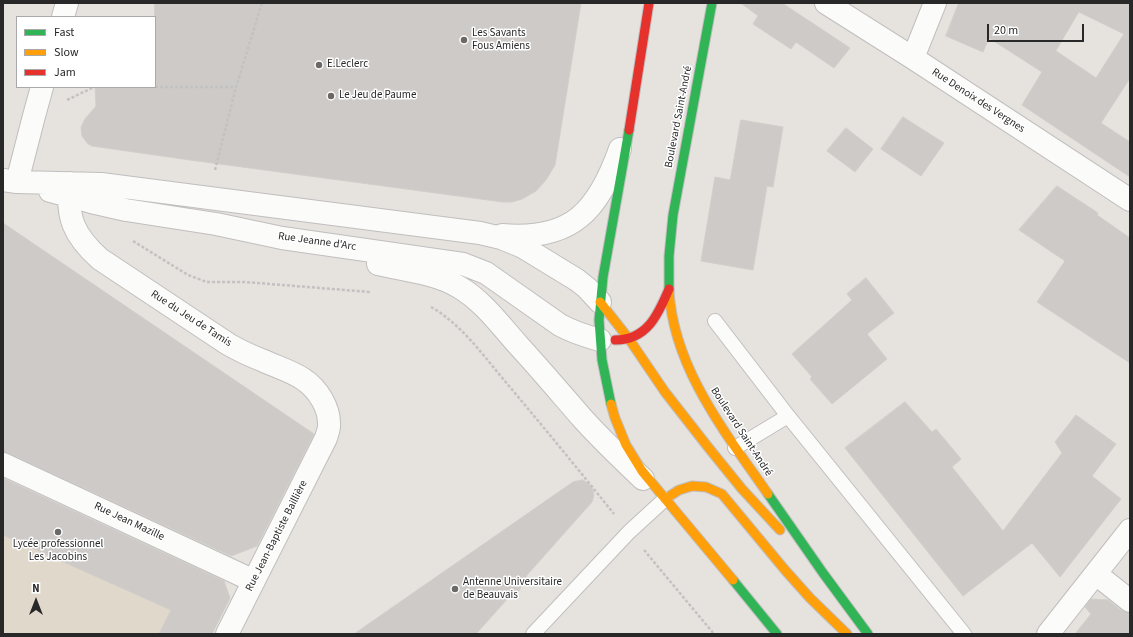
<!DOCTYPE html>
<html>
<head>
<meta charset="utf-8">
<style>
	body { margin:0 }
	#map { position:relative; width:1133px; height:637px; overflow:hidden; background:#e6e2de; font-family:"Source Sans 3",sans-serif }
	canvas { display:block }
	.frame { position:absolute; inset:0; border:4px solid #282828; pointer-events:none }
	.legend { position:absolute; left:16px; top:16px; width:140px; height:72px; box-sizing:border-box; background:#fff; border:1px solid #a9a9a9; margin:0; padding:5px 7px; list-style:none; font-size:12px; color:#282828 }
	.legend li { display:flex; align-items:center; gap:8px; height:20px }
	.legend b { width:20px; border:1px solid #a9a9a9 }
	.north { position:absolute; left:16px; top:581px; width:40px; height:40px; -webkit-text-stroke:3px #fff; paint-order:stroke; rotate:0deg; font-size:11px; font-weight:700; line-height:16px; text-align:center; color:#282828 }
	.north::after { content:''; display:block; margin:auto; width:14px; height:18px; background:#282828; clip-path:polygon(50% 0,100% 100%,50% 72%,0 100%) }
	.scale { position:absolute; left:987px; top:24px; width:97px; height:18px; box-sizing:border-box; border:2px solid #282828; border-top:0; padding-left:5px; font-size:12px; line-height:14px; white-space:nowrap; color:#282828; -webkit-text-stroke:3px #fff; paint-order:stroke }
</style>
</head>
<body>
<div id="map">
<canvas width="1133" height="637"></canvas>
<div class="frame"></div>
<ul class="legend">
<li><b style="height:5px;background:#30b455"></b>Fast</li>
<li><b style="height:5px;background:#ff9f0a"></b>Slow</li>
<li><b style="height:5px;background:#e5322d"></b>Jam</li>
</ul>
<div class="north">N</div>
<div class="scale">20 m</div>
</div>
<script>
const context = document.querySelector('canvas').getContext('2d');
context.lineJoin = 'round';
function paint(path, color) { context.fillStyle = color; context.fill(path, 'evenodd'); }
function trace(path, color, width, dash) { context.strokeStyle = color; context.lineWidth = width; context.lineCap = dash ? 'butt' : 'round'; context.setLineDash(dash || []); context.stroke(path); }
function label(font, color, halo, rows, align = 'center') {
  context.font = font + ' "Source Sans 3",sans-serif'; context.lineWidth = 3; context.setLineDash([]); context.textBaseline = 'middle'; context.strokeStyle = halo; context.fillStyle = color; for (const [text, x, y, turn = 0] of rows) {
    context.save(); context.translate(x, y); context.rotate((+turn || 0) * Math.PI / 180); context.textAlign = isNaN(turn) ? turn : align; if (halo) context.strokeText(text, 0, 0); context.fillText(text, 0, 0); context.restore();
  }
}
paint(new Path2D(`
	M3 483 224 581 230 598 212 634H3Z`), '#e1d8cc');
const building = new Path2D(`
	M155 3H581L555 165 546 180 536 191 522 199 512 202H503L190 160 92 146 88 144 82 136 81 127 85 119 96 106 95 87H155Z
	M741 3H782L850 48 834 68 796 42 791 49 753 24 758 16Z
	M959 3H1130V78L1101 123 1130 142V177L1022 105 1042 72 989 38 983 52 946 36ZM1079 12 1124 34 1096 78 1056 51Z
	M903 117 944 143 921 176 881 149Z
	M741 120 783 127 773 187 767 186 753 270 701 261 715 177 730 180Z
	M846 128 873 149 855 172 827 151Z
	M1057 186 1098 213 1097 215 1130 238V363L1037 302 1065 261 1019 230Z
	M3 223 314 434 257 546 231 556 8 453 3 452Z
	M866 278 894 313 867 334 887 359 832 404 810 379 812 377 792 354 852 300 847 294Z
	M905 402 932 432 936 429 961 459 952 467 1003 531 1062 453 1055 442 1076 415 1116 444 1092 476 1121 499 1060 577 1032 543 963 596 845 448Z
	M3 478 224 581 230 598 212 634H159L171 610 3 535Z
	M583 480 590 485 593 490 594 495 592 502 527 575 519 591 509 597 476 634H354L573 482Z
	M1091 599 1108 600 1122 611 1130 613V634H1075L1091 614 1085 607Z`);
paint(building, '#cdcac8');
trace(building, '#d1ceca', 1);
const lane = new Path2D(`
	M715 321 788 416 964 634
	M735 448 788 416
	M533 634 629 532 665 499`);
const street = new Path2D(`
	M826 3 913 58 1130 200
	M63 17 67 3
	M913 58 935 3
	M3 180 17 182 101 184 480 233 501 238 523 247 577 280 587 288 600 302
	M17 182 34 116 42 87
	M70 183C66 217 74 236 100 259L228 344C240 351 251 356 264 361 277 367 291 371 303 379 318 389 330 408 329 426 329 430 327 434 326 438L227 634
	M50 191 91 202 126 210 216 224 282 238 463 264 486 273 560 325C573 332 585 336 600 340
	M502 235C572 241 598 211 620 149
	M378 264C404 270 436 273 459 287 483 301 501 326 519 346 541 370 562 395 583 419 602 440 623 460 643 479
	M3 464 254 581
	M1096 574 1130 601
	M1048 634 1130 530`);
const fast = new Path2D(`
	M669 291V256L673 215 712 3
	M611 404 602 360 599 320 603 277 629 130
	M768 494 823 573 868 634
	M733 580 777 634`);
const slow = new Path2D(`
	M669 291C674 369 725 432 768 494
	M600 302 629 339 665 392 708 447 742 489 780 530
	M611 404 615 418 626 445 642 471 733 580
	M665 499 679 490 692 486 706 487 722 494 785 570 810 598 847 634`);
const jam = new Path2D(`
	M629 130 649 3
	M615 340C647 340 658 315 669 289`);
trace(lane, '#c0bebf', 16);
trace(street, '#c0bebf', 24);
trace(fast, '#c0bebf', 11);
trace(slow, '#c0bebf', 11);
trace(jam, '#c0bebf', 11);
trace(new Path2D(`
	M155 87H236
	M67 100 94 87
	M215 170 236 87 262 3
	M133 241 188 275 207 282H245L370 292
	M431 307C461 324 482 354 504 380 541 424 578 469 614 514
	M644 550 714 634`), '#c3c2c2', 2.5, [3, 2]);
trace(lane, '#fbfbfa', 14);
trace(street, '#fbfbfa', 22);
trace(fast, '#30b455', 9);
trace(slow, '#ff9f0a', 9);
trace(jam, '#e5322d', 9);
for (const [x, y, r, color] of [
	[464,40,4,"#6a6968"],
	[319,65,4,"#6a6968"],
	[331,96,4,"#6a6968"],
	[58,532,4,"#6a6968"],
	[455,589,4,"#6a6968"]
]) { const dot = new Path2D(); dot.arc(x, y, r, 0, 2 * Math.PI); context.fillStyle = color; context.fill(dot); trace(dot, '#fff', 1.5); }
label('11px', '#282828', '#fff', [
	["Les Savants",472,34],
	["Fous Amiens",472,47],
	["E.Leclerc",327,65],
	["Le Jeu de Paume",339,96],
	["Lycée professionnel",58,545,"center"],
	["Les Jacobins",58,558,"center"],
	["Antenne Universitaire",463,583],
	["de Beauvais",463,596]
], 'left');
label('11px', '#282828', '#fff', [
	["Rue Denoix des Vergnes",978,101,33],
	["Boulevard Saint-André",679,117,-79],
	["Rue Jeanne d'Arc",317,242,8],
	["Rue du Jeu de Tamis",191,319,33],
	["Boulevard Saint-André",741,432,57],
	["Rue Jean Mazille",129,522,25],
	["Rue Jean-Baptiste Baillière",277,536,-63]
]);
</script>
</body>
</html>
